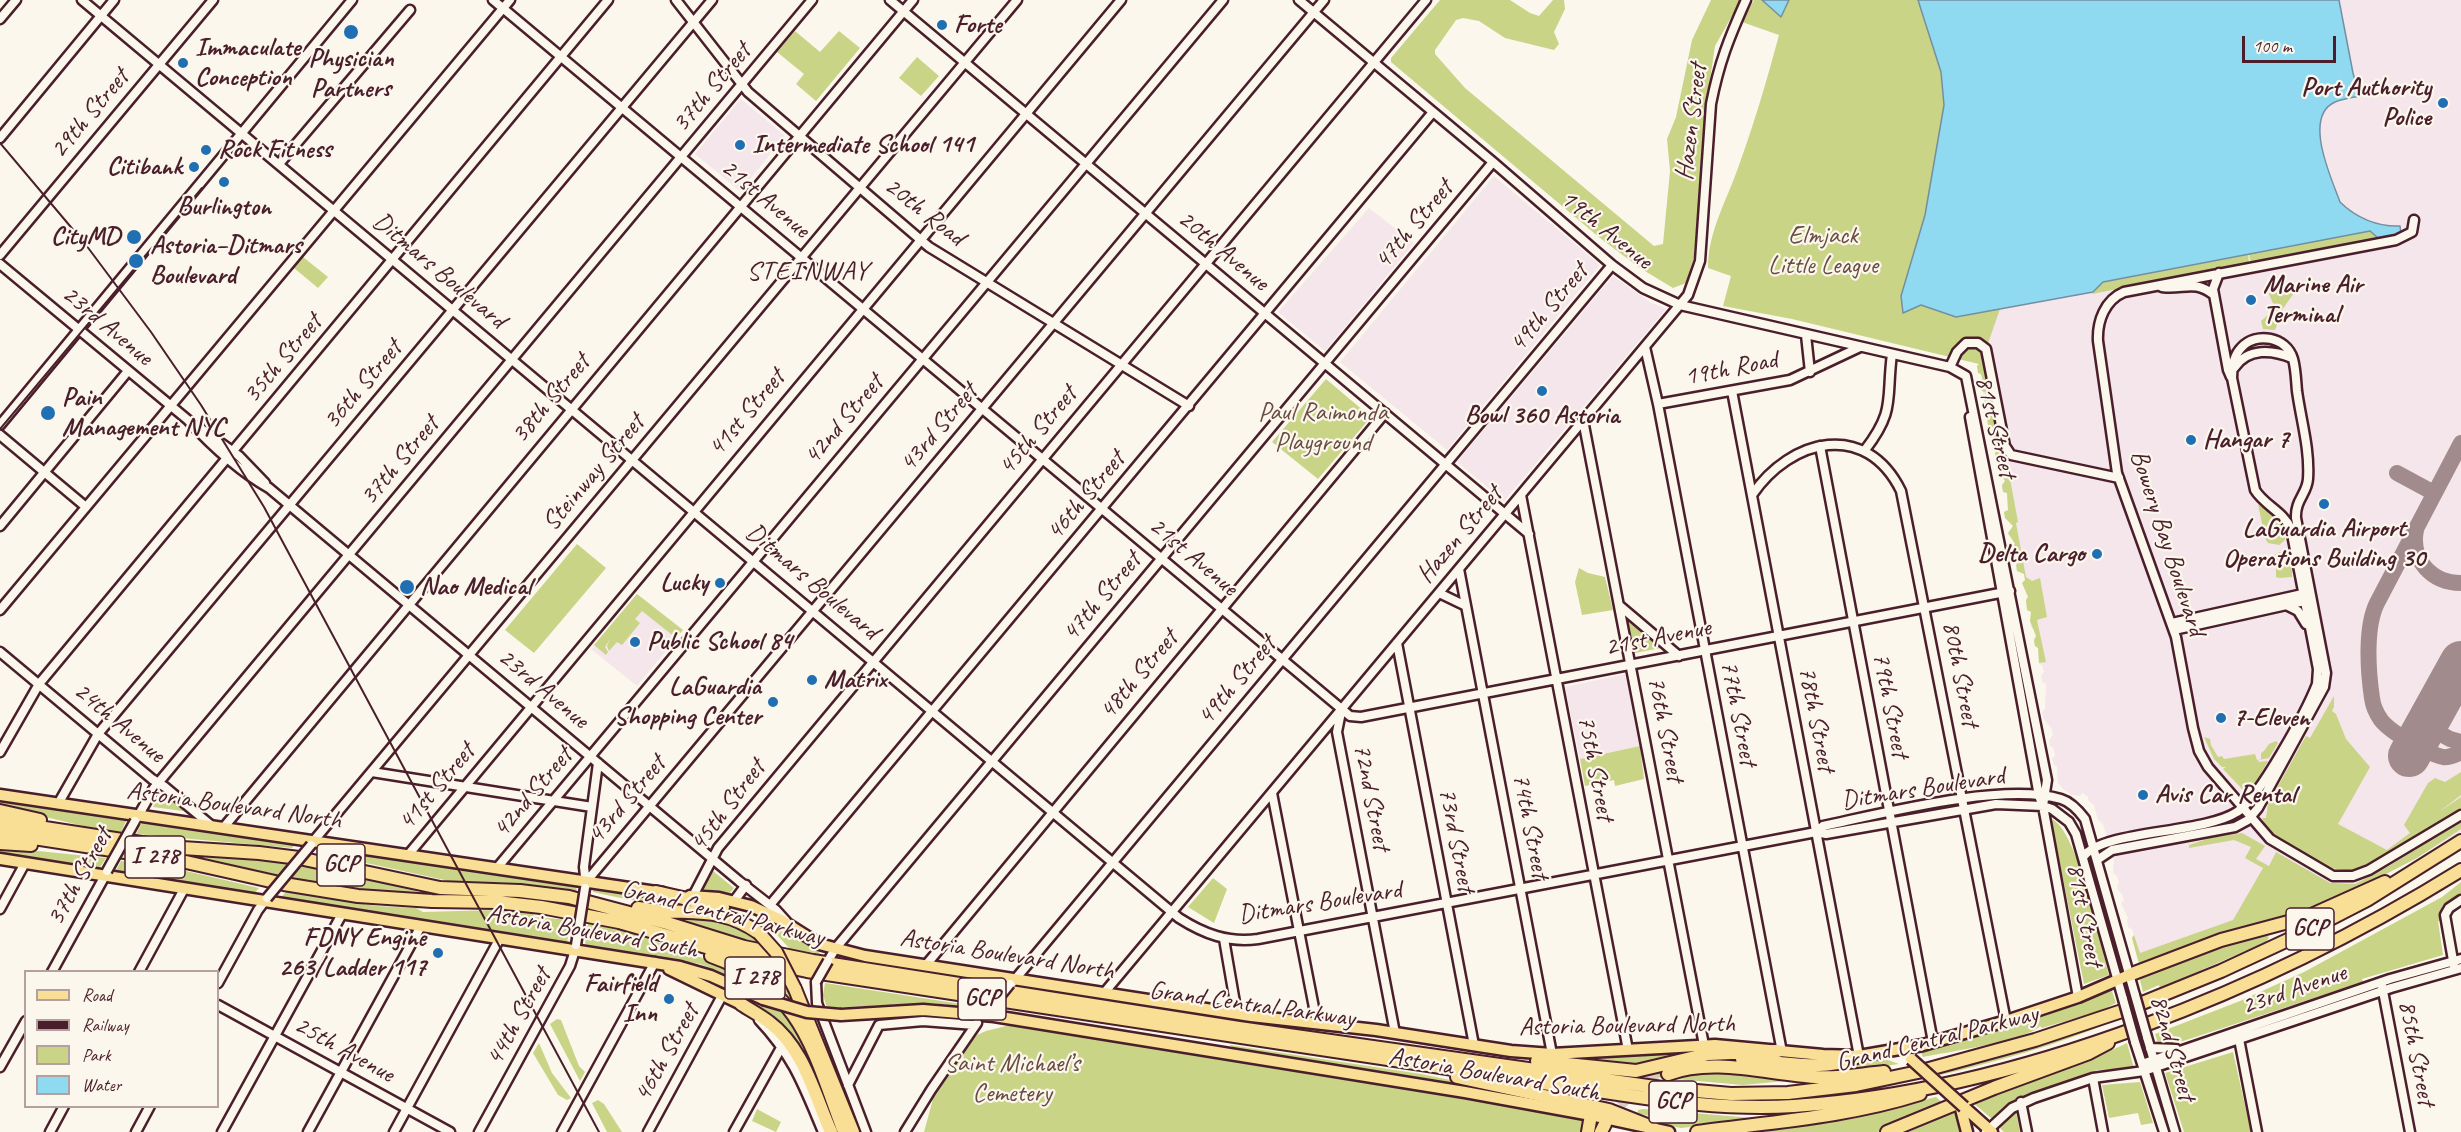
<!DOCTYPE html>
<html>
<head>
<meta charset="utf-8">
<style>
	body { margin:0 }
	#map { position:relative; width:2461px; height:1132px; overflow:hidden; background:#fbf7ec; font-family:Caveat,sans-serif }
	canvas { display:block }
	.legend { position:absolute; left:24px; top:970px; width:195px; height:138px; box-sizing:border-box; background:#fbf7ec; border:2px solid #b4a19f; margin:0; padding:8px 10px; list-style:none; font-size:18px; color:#4a1f2b }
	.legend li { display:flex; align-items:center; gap:12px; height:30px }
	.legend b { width:30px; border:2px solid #b4a19f }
	.scale { position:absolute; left:2242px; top:36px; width:94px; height:27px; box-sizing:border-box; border:3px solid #4a1f2b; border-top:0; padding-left:8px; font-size:18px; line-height:21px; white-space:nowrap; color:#4a1f2b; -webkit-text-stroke:4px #fbf7ec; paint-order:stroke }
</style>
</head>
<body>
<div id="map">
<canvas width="2461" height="1132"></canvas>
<ul class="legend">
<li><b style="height:8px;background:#f9df96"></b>Road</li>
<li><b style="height:8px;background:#4a1f2b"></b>Railway</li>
<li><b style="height:16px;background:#c9d487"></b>Park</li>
<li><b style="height:16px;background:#90daf1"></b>Water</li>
</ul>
<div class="scale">100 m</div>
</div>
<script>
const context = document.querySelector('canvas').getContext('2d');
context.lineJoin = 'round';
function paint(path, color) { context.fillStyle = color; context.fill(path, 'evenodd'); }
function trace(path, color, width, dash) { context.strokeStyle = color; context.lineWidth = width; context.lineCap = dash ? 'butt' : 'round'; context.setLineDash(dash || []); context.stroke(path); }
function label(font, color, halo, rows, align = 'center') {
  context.font = font + ' Caveat,sans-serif'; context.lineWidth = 4.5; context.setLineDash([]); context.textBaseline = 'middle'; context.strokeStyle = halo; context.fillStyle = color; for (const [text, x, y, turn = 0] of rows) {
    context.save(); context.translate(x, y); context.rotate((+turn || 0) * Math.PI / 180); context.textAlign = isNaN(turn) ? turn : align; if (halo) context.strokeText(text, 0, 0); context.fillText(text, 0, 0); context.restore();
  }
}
paint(new Path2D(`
	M2339 0H2461V832L2334 904 2206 940 2139 964 2132 938 2134 935 2132 929 2128 927 2127 920 2128 918 2121 903 2124 900 2122 894 2119 892 2117 886 2119 883 2117 876 2113 873 2114 860 2103 824 2098 820 2094 805 2088 800V797L2082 793 2080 796 2073 795 2064 790 2058 783 2057 766 2054 765 2052 758 2055 756 2054 749 2050 746 2049 740 2053 735 2052 729 2044 719 2042 712 2045 709 2046 684 2042 682 2041 675 2044 672 2042 665 2039 664 2038 648 2035 646 2034 640 2036 636 2035 630 2031 627 2030 621 2031 612 2027 610 2026 600 2028 597 2022 583 2025 580 2024 574 2017 571 2016 565 2020 560V557L2014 553 2012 547 2015 544 2012 538 2009 536 2008 533 2013 526 2005 518 2004 512 2008 510 2007 493 2003 492 2002 485 2005 482 1998 468 2001 465 2000 460 1996 459 1995 444 1992 443 1990 436 1993 433 1992 427 1988 425 1987 418 1989 416 1988 410 1985 408 1984 401 1986 399 1980 384 1983 381 1977 366 1979 364 1975 314 2093 292 2103 282 2399 226H2380L2370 220 2364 219 2347 209 2340 202 2318 135 2323 114 2333 103 2367 96 2356 84 2353 73Z
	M741 99 785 136 740 191 695 154Z
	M1494 176 1600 265 1447 450 1340 362Z
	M1369 208 1414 243 1325 351 1278 312Z
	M1613 276 1650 302 1666 309 1504 501 1457 462Z
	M637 594 683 630 637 686 591 649Z
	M1625 674 1640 746 1580 759 1565 687Z`), '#f4e6eb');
paint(new Path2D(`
	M1440 0H1510L1530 13 1539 16 1553 0H1564L1565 9 1554 32 1559 44 1554 50 1505 38 1479 21 1463 18 1456 20 1435 50V54L1465 88 1654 246 1663 244 1670 171 1667 139 1676 117 1692 40 1711 0H1741L1715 46 1706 106 1694 257 1686 283 1673 288 1640 268 1600 238 1391 62V58Z
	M1754 0H1762L1781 17 1789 0H1918L1941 72 1944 105 1925 215 1901 296 1903 313 1921 305 1956 317 2000 309 1986 349 2018 522 2016 523 2026 577 2032 581 2040 578 2047 617 2037 620 2046 662 2039 663 2038 648 2035 646 2034 640 2036 636 2030 621 2031 612 2027 610 2026 600 2028 597 2022 583 2025 580 2024 574 2017 571 2016 565 2020 560V557L2014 553 2012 547 2015 544 2008 533 2013 526 2005 518 2004 512 2008 510 2007 493 2003 492 2002 485 2005 481 1998 468 2001 465 2000 460 1996 459 1995 453 1997 450 1995 444 1992 443 1990 436 1993 433 1992 427 1988 425 1987 418 1989 416 1988 410 1985 408 1984 401 1986 399 1985 392 1982 391 1980 384 1983 381 1981 374 1978 373 1977 366 1979 364 1792 319 1723 306 1731 276 1708 268C1708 232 1726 202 1738 168 1754 124 1767 80 1779 35L1742 22Z
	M795 31 820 52 839 31 860 48 816 101 796 84 804 74 777 52Z
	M917 57 939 76 921 96 899 78Z
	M2370 231 2378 238 2251 263 2249 254Z
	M2248 254 2249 263 2092 294 2103 282Z
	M303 257 328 277 318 288 294 268Z
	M2278 277 2296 290 2282 310 2275 330 2263 329 2261 321 2268 315 2271 307 2275 308 2268 292 2275 281 2271 278Z
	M1326 379 1371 417 1318 479 1272 442Z
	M2258 504C2271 513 2287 523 2285 540L2279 545 2268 543 2265 538Z
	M577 544 606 568 534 653 505 630Z
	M2280 552 2287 554 2289 565H2292V577L2279 578 2276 577V564H2270L2272 556Z
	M1579 568 1588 573 1605 577 1613 610 1582 615 1575 582Z
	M637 594 683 630 676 638 642 611 635 619 640 623 622 645 617 642 609 651 607 646 610 639 605 647 608 652 606 655 594 645Z
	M1628 621 1661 648 1635 653Z
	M2334 696V707L2332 711 2336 714 2346 739 2370 767 2338 824 2387 850 2410 833 2404 825 2428 783 2435 778 2445 782 2461 772V795L2439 812 2461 797V808L2370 863 2350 871 2330 868 2276 837 2269 832 2262 818H2266L2268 804 2306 736 2310 738Z
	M2204 737 2210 739 2211 745 2218 757 2222 756 2224 759 2255 754 2257 760 2261 759V753L2264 751 2269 744 2276 741 2278 743 2269 758 2258 760 2259 762 2268 761 2252 789 2245 792 2223 769 2226 767H2222L2214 759Z
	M1640 746 1644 779 1615 786 1614 780 1585 786 1580 759Z
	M162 791 183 808V811L153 807Z
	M0 799 127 819 121 832 87 827 0 806Z
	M2051 819C2077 827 2101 946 2109 975L2084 984Z
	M143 821 297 842 292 848 136 834Z
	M2461 821V829L2417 858 2322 907 2206 940 2139 964 2132 938 2134 935 2140 953 2233 920 2263 868 2245 858 2251 847 2234 840 2189 848V845L2210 838 2242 833 2265 846 2256 859 2269 866 2276 852 2330 883 2355 884 2389 866Z
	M325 846 577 885 576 892 510 883 449 881 320 853Z
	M0 847 106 858 99 869 0 854Z
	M171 853 283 861 316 866 431 895C342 895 257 874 171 853Z
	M121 861 156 864 259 888 254 894 115 872Z
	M713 871 734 888 730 893 703 889Z
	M1213 878 1227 889 1214 923 1188 907Z
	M2461 882V894L2442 906 2441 921H2438L2443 955 2362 979 2363 982 2168 1046 2158 1043 2155 1034 2240 1001 2304 972 2442 897Z
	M594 888 710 906C669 907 632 901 593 892Z
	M286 892 377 906 416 908 423 912 497 910 533 912 534 917 571 920 567 943 281 897Z
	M741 907C772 917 795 936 821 954L790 949 764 921 741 910Z
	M670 916C710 918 728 916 762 943L735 937Z
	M588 923 630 933 720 964 752 979 774 997 725 974 700 964 585 945Z
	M2266 934 2269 938 2266 942 2160 988 2159 985 2143 992 2139 976C2179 959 2222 939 2266 934Z
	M769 976H783L798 1013 769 977Z
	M825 983 974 1006V1008L931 1003 827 1008 823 995Z
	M2111 988 2116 1003 2100 1011 2042 1028 2040 1026C2026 1041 1947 1052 1923 1057L1919 1049Z
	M748 1000 789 1015 811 1058 818 1082C800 1049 778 1022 748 1000Z
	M557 1019 561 1020 579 1066 585 1072 580 1081 550 1024Z
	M2111 1022C2055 1046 1995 1062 1936 1076L1934 1072C1995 1062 2053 1042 2111 1022Z
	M1010 1025 1364 1080 1585 1120 1583 1132H924L933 1099 968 1046 977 1035 986 1031Z
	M1331 1028 1503 1053 1697 1051 1637 1068 1527 1058 1331 1031Z
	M539 1043 552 1073 571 1098 567 1100 558 1095 533 1053Z
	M2127 1043 2134 1068 2132 1069 2097 1070 2040 1090 2003 1108 1992 1119 1971 1101 2097 1057Z
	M1230 1045 1421 1074 1556 1102 1233 1048Z
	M2233 1052 2251 1132H2184L2165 1073Z
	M1885 1059 1899 1064 1827 1074 1730 1061 1853 1064Z
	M1666 1068 1709 1070 1784 1078 1785 1081 1743 1085 1642 1076Z
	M2140 1082 2153 1123 2141 1125 2138 1113 2109 1118 2102 1085Z
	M1936 1097 1947 1107 1916 1120 1877 1132H1715L1887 1109Z
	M598 1100 604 1104 622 1132H607L592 1103Z
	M757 1109 781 1122 776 1132 752 1121Z
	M1643 1109 1766 1119 1681 1128 1657 1123V1118L1638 1113V1110Z
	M1953 1110 1960 1119 1965 1132H1896L1926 1120 1928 1123Z
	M2016 1112 2020 1132H2004L1999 1127Z`), '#c9d487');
const water = new Path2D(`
	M1762 0H1789L1781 17Z
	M1918 0H2339L2353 73 2356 84 2367 95C2357 97 2345 98 2335 102 2302 117 2332 179 2340 202 2356 218 2378 227 2400 226L2401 234 2378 238 2370 231 2103 282 2093 292 1956 317 1921 305 1903 313 1901 296 1925 215 1944 105 1941 72Z`);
paint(water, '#90daf1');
trace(water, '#748fa2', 1.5);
trace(new Path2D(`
	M2461 443 2377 603C2365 627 2368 671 2372 698 2373 706 2376 713 2381 720 2390 732 2428 754 2443 757 2449 758 2455 755 2461 752
	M2397 473 2434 493
	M2416 530C2410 560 2432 583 2461 583
	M2426 726 2450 739 2461 742`), '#a28b8c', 16);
trace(new Path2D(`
	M2409 756 2461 662`), '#a28b8c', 42);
trace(new Path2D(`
	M1608 1119C1623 1097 1643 1083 1668 1074`), '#d8ccc5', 12, [12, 6]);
const minor = new Path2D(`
	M82 0 1179 918C1204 934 1228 943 1258 939L1816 832 1826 834 1996 804 2043 806 2052 809 2069 822 2076 834 2123 999
	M493 0 1350 716 1361 717 2010 591
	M676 0 748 92 929 247 1189 406
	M890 0 1529 534
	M1299 0 1493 162 1612 265 1643 288 1680 305 1950 367 1966 376 2047 780 2043 806
	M0 19 16 0
	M0 138 114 0
	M279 164 410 10
	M2414 220 2412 232 2396 240 2124 292C2105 300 2097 321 2098 341L2117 473 2176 637 2193 728 2199 751 2208 767 2270 839 2333 876H2353L2369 870 2461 815
	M0 255 213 0
	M0 264 188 420C212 446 239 471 269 488L739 881 776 910 786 921
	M2219 273 2213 289 2228 370 2231 377
	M2162 287C2184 290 2194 279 2214 295
	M1806 335 1810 372
	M1645 347 1658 404 1782 1052
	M1950 367 1957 352 1966 343H1978L1986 349 2005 446 2011 455 2119 478
	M2234 368C2248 347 2273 350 2292 358
	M1732 391 1859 1056
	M1658 404 1790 380 1860 347
	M1970 417 2039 796 2043 806 2078 997
	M1583 420 1704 1045
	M0 425 352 0
	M200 428 239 456 265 483
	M0 435 86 507
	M1820 446 1933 1042
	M1865 450C1896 410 1886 399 1892 354
	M1521 495 1628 1050
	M1752 495C1791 438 1866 420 1901 491L2006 1021
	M0 526 128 371
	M1459 569 1552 1054
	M1439 593 1466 606
	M2286 605 2298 611 2306 624
	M1620 606 1679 656
	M0 610 510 0
	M2172 623 2307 593
	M2174 630 2309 600
	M1397 643 1474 1045
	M0 652 152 779 165 787 212 826
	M1341 712 1337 732 1395 1033
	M0 752 39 684 608 0
	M372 772 592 807
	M1272 793 1317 1023
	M58 804 98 734 712 0
	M137 818 154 788 812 0
	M224 827 913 0
	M1816 832 1823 826C1884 813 2003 782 2061 799 2071 802 2079 811 2085 819L2135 995
	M311 844 1017 0
	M408 855 1121 0
	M2084 856C2104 830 2203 834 2237 812 2259 799 2307 710 2317 684L2318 669 2291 529C2284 512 2264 505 2255 490L2232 378C2232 368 2234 355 2241 348 2256 331 2287 337 2293 359 2296 370 2296 381 2297 391 2301 420 2310 449 2308 479 2307 494 2295 500 2296 518L2326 673 2324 687 2258 808 2248 820 2235 827 2112 850 2097 860
	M497 868 1223 0
	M586 882 1324 0
	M586 885 584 867 598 763
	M693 896 718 848 1426 0
	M734 901 746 885
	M770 905 1433 112
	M0 909 25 863
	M1224 939 1237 1014
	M828 961 835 949 1493 162
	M926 965 1385 413
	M2454 966 2445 915 2449 908 2461 900
	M52 972 107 872
	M139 972 184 889
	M816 982 817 1003 866 1132
	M218 983 258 910 267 898
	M1012 983 1612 265
	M2382 986 2410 1132
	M1104 993 1688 295 1700 261 1711 104C1719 63 1729 38 1746 0
	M218 1005 450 1132
	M759 1020C794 1057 804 1087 823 1132
	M2147 1037 2175 1132
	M2239 1039 2257 1132
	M2135 1042 2164 1132
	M2150 1048 2176 1049
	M2142 1064 2390 979 2461 959
	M0 1067 26 1021
	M2093 1078 2103 1132
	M848 1085 879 1025 923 1021 975 1025
	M2021 1102 2027 1132
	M50 1132 64 1106
	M136 1132 150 1106
	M222 1132 342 914
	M308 1132 421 926
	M394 1132 500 938
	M479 1132 570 966 576 947
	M562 1132 655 962
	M648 1132 723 994
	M734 1132 782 1046
	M905 1132 931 1090 977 1023
	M1986 1132 2012 1108 2034 1098 2093 1078 2144 1071 2391 988 2461 968`);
const major = new Path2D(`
	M0 795 663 893
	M0 859 680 967 711 976 763 999
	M690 896 719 898 751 906 781 920 819 944 865 956 1251 1016 1376 1030 1511 1051 1552 1054 1715 1045 1823 1055 1859 1056 1923 1045 2006 1021 2078 997 2129 975
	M669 969 741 1004
	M841 1015 923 1010 994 1016 1465 1092 1591 1115 1669 1132
	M1964 1107 1992 1132
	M1961 1109 1967 1132`);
const highway = new Path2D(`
	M0 811 40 820
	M0 821 167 847 259 853 299 858 440 888 520 891 569 897 667 923 744 947 813 961 1239 1028 1662 1088 1731 1094 1788 1093 1856 1085 1918 1072 2035 1040 2125 1010 2221 971 2305 932 2367 900 2461 841
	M0 833 177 860 284 884 358 896 432 901 497 902 541 907 619 922 741 957 807 971C1014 1004 1221 1034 1428 1065 1484 1074 1541 1083 1598 1091 1663 1101 1728 1110 1794 1106 2019 1091 2271 988 2461 870
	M0 843 31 845
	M656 892 723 907
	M638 908C686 917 716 903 759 933
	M711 956C802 988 813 1050 844 1132
	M2129 975 2221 940 2307 917 2385 882
	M795 989 853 1132
	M741 1004C750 1010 760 1015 769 1022 804 1048 814 1094 831 1132
	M1742 1059C1781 1062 1823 1073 1859 1056
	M1537 1061 1636 1071 1708 1054 1778 1051
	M1668 1074C1714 1057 1767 1074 1815 1077 1838 1079 1861 1074 1884 1072
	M1457 1077 1609 1110 1652 1127
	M1588 1132 1591 1115
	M1601 1132 1605 1124
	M1697 1132C1771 1122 1848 1117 1920 1094
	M1887 1132 1994 1088 2089 1053 2108 1043`);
trace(minor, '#4a1f2b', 13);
trace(major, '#4a1f2b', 15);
trace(highway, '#4a1f2b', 16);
trace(minor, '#fbf7ec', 8);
trace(major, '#f9df96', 10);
trace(highway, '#f9df96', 12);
trace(new Path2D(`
	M0 143 86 245 151 332 201 405 264 507 599 1132
	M0 429 202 188`), '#4a1f2b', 2);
const minorBridge = new Path2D(`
	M107 871 135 821
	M267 898 311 845
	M576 945 585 888
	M816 982 828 961
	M2135 995 2147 1037
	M2123 999 2135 1042
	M989 1010 1010 984`);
const majorBridge = new Path2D(`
	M763 999 807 1012 841 1015
	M1911 1059 1964 1107`);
const highwayBridge = new Path2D(`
	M759 933 776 952 795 989`);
trace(minorBridge, '#4a1f2b', 13, []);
trace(majorBridge, '#4a1f2b', 15, []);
trace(highwayBridge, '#4a1f2b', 16, []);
trace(minorBridge, '#fbf7ec', 8);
trace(majorBridge, '#f9df96', 10);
trace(highwayBridge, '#f9df96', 12);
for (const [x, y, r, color] of [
	[942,25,6,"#1f6fb2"],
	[351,32,8,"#1f6fb2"],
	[183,63,6,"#1f6fb2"],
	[2443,103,6,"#1f6fb2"],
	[740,145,6,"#1f6fb2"],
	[206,150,6,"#1f6fb2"],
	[194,167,6,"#1f6fb2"],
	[224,182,6,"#1f6fb2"],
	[134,237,8,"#1f6fb2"],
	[136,261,8,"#1f6fb2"],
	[2251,300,6,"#1f6fb2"],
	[1542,391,6,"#1f6fb2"],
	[48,413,8,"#1f6fb2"],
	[2191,440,6,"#1f6fb2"],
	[2324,504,6,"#1f6fb2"],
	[2097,554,6,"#1f6fb2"],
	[720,583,6,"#1f6fb2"],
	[407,587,8,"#1f6fb2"],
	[635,642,6,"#1f6fb2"],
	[812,680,6,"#1f6fb2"],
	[773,702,6,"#1f6fb2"],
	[2221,718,6,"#1f6fb2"],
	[2143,795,6,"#1f6fb2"],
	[438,953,6,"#1f6fb2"],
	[669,999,6,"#1f6fb2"]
]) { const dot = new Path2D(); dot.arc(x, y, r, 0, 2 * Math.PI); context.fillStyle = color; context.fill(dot); trace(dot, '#fbf7ec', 2); }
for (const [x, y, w] of [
	[155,857,60],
	[341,865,48],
	[2310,929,48],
	[755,978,60],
	[982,999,48],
	[1673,1102,48]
]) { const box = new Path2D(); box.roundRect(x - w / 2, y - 21, w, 42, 4.5); context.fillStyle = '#fbf7ec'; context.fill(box); trace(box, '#4a1f2b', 1.5); }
label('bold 24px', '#4a1f2b', null, [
	["I 278",155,857],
	["GCP",341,865],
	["GCP",2310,929],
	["I 278",755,978],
	["GCP",982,999],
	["GCP",1673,1102]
]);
label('bold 26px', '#4a1f2b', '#fbf7ec', [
	["Forte",954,25],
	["Immaculate",195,48],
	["Conception",195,78],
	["Physician",351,59,"center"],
	["Partners",351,89,"center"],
	["Port Authority",2431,88,"right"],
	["Police",2431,118,"right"],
	["Intermediate School 141",752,145],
	["Rock Fitness",218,150],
	["Citibank",182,167,"right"],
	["Burlington",224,207,"center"],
	["CityMD",120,237,"right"],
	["Astoria–Ditmars",150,246],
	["Boulevard",150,276],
	["Marine Air",2263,285],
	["Terminal",2263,315],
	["Pain",62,398],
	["Management NYC",62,428],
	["Bowl 360 Astoria",1542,416,"center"],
	["Hangar 7",2203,440],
	["LaGuardia Airport",2324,529,"center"],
	["Operations Building 30",2324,559,"center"],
	["Delta Cargo",2085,554,"right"],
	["Lucky",708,583,"right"],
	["Nao Medical",420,587],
	["Public School 84",647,642],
	["Matrix",824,680],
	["LaGuardia",761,687,"right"],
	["Shopping Center",761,717,"right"],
	["7-Eleven",2233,718],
	["Avis Car Rental",2155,795],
	["FDNY Engine",426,938,"right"],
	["263/Ladder 117",426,968,"right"],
	["Fairfield",657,984,"right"],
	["Inn",657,1014,"right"]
], 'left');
label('26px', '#4a1f2b', '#fbf7ec', [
	["37th Street",712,88,-50],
	["29th Street",90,114,-50],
	["Hazen Street",1692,122,-83],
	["21st Avenue",765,199,40],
	["20th Road",924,212,38],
	["47th Street",1414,225,-50],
	["19th Avenue",1606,230,39],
	["20th Avenue",1223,251,40],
	["Ditmars Boulevard",439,271,40],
	["49th Street",1549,308,-50],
	["23rd Avenue",107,326,40],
	["35th Street",283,359,-50],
	["19th Road",1731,369,-11],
	["36th Street",363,385,-50],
	["38th Street",551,399,-50],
	["41st Street",747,413,-50],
	["42nd Street",844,420,-50],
	["81st Street",1995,427,76],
	["43rd Street",939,428,-50],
	["45th Street",1038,431,-50],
	["37th Street",400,461,-50],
	["Steinway Street",594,473,-50],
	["46th Street",1086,496,-50],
	["Hazen Street",1460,535,-50],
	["Bowery Bay Boulevard",2167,543,72],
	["21st Avenue",1193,557,40],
	["Ditmars Boulevard",812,582,40],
	["47th Street",1102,597,-50],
	["21st Avenue",1658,638,-11],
	["80th Street",1960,674,79],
	["48th Street",1139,675,-50],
	["49th Street",1237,681,-50],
	["23rd Avenue",543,689,40],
	["79th Street",1890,705,79],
	["77th Street",1738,713,79],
	["78th Street",1816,719,79],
	["24th Avenue",119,723,40],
	["76th Street",1665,729,79],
	["75th Street",1595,768,79],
	["41st Street",437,787,-50],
	["Ditmars Boulevard",1923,789,-9],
	["42nd Street",533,793,-50],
	["72nd Street",1371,797,79],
	["43rd Street",627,800,-50],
	["Astoria Boulevard North",234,806,8],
	["45th Street",728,806,-53],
	["74th Street",1530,826,79],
	["73rd Street",1456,840,79],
	["37th Street",80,877,-61],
	["Ditmars Boulevard",1320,903,-9],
	["Grand Central Parkway",723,914,14],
	["81st Street",2084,915,79],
	["Astoria Boulevard South",592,932,10],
	["Astoria Boulevard North",1007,955,9],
	["23rd Avenue",2294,990,-19],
	["Grand Central Parkway",1252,1005,8],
	["44th Street",519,1017,-61],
	["Astoria Boulevard North",1627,1026,-1],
	["Grand Central Parkway",1937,1039,-14],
	["82nd Street",2172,1048,74],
	["25th Avenue",344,1050,29],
	["46th Street",667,1053,-61],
	["85th Street",2416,1053,79],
	["Astoria Boulevard South",1494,1075,10]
]);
label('26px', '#6a4c42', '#fbf7ec', [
	["Elmjack",1823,236],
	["Little League",1823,266],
	["Paul Raimonda",1323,413],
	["Playground",1323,443],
	["Saint Michael’s",1012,1064],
	["Cemetery",1012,1094]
]);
context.letterSpacing = '1.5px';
label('27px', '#4a1f2b', '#fbf7ec', [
	["STEINWAY",808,272]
]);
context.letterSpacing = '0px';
</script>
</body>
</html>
